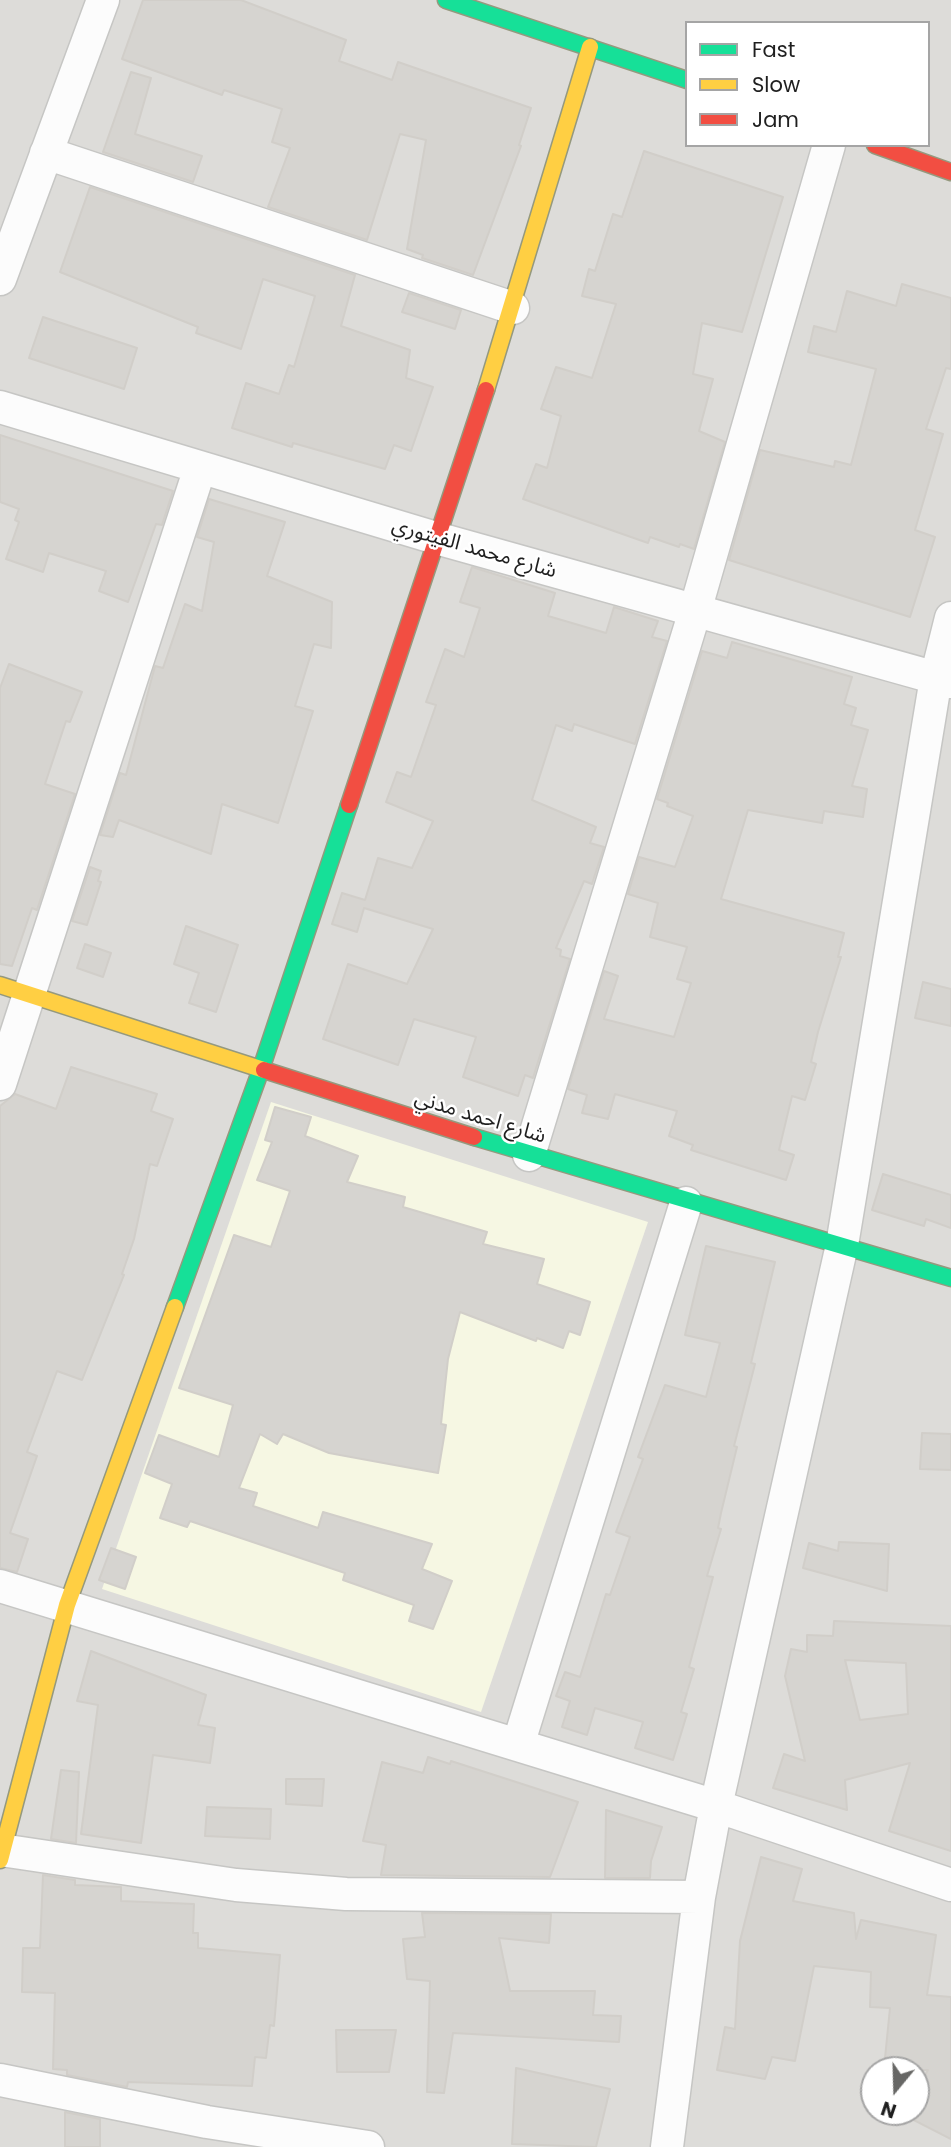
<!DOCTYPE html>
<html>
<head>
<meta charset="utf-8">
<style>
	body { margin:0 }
	#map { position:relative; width:951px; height:2147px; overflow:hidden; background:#eeede8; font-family:Poppins,sans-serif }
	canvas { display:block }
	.legend { position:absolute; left:685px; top:21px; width:245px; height:126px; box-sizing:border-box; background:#fff; border:2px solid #a5a5a5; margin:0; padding:9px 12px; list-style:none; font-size:21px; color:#1f1f1f }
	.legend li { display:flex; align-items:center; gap:14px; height:35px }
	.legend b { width:35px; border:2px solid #a5a5a5 }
	.north { position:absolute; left:860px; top:2056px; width:70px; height:70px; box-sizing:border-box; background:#fff; border:2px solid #a5a5a5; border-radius:50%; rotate:199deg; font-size:19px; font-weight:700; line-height:28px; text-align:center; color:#1f1f1f }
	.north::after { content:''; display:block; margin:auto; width:24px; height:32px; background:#676765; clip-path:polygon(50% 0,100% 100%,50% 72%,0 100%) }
</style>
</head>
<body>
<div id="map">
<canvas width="951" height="2147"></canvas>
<ul class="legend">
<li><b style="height:9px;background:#16e098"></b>Fast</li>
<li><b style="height:9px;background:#ffcf43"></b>Slow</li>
<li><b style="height:9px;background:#f24e42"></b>Jam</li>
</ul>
<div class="north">N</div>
</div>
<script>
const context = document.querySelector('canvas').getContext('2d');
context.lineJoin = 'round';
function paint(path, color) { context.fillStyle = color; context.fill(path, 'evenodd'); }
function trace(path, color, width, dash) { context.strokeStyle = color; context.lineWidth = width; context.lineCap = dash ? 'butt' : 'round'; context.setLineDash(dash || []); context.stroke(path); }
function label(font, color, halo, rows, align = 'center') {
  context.font = font + ' Poppins,"Noto Sans Arabic",sans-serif'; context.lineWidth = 5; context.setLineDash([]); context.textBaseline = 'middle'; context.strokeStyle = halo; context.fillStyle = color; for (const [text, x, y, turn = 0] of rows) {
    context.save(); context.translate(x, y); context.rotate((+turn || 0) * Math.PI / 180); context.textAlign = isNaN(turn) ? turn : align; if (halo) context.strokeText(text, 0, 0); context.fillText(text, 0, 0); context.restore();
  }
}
paint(new Path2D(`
	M0 0H951V2147H0ZM687 23H928V145H687ZM874 2070H916V2112H874Z`), '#dddcd9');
paint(new Path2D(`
	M271 1102 648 1222 481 1712 102 1589Z`), '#f6f7e3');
const building = new Path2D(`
	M143 0H241L346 40 339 61 392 80 398 62 531 108 519 145 521 146 473 275 422 258 423 255 407 249 426 140 400 134 367 240 268 207 290 148 272 142 282 109 224 90 222 95 122 59Z
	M131 72 151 78 135 134 202 156 193 182 103 152Z
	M644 151 783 197 742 332 702 323 693 374 713 379 699 431 725 442 694 549 680 544 679 547 650 537 648 543 523 499 536 464 547 468 561 416 541 409 556 367 592 378 616 304 582 296 589 269 595 271 613 214 622 217Z
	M90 187 355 275 341 326 410 350 406 378 433 387 411 451 394 445 385 469 293 443 292 447 232 428 246 383 279 394 289 365 294 367 315 296 263 279 241 349 196 333 198 327 60 272Z
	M902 284 951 298V369L946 368 926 429 943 434 915 530 935 537 910 617 729 560 760 450 834 467 835 461 851 465 876 369 808 352 814 326 836 332 847 291 896 306Z
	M409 293 461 310 455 329 402 312Z
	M43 317 137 348 124 389 29 358Z
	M0 435 173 491 162 525 156 524 128 602 99 591 106 571 49 553 43 572 6 559 19 522 15 520 19 509 0 502Z
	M209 499 285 522 267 576 332 602 331 648 314 644 295 706 313 711 278 823 222 804 211 854 119 820 113 837 100 835 120 773 126 775 155 666 163 668 185 604 202 611 214 542 197 537Z
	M472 567 555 593 548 616 606 633 614 607 658 621 652 637 667 641 635 744 574 724 572 731 556 725 532 800 596 827 590 843 604 847 592 884 584 881 556 948 561 950 560 956 570 959 533 1078 525 1075 518 1096 463 1077 476 1037 414 1019 398 1065 323 1039 348 964 407 984 433 929 364 908 357 932 332 924 342 893 365 900 378 858 412 868 433 821 386 802 397 772 411 777 436 705 426 702 445 649 464 657 480 608 460 602Z
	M732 642 852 677 844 704 856 708 851 725 868 730 852 786 867 789 863 817 824 811 822 823 748 810 721 899 844 933 838 957H841L818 1032 811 1062 816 1064 805 1100 792 1096 779 1150 794 1155 786 1180 691 1150 693 1145 669 1136 677 1111 615 1094 608 1119 582 1113 587 1095 568 1089 604 971 618 976 604 1019 674 1037 691 983 677 979 687 947 650 937 658 903 628 894 639 857 675 867 693 816 667 806 668 803 657 799 702 651 727 658Z
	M9 664 82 692 70 722 66 721 45 784 75 794 37 910 32 908 12 966 0 964V688Z
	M90 867 101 871 98 881 101 882 87 925 72 921Z
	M186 926 238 945 216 1012 189 1003 199 973 174 964Z
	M85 944 111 953 103 977 77 968Z
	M923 982 951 989V1026L915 1018Z
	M71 1067 157 1094 151 1111 173 1119 157 1166 150 1164 134 1239 122 1274 124 1275 82 1380 57 1371 27 1452 37 1456 10 1533 28 1539 17 1572 0 1568V1106L15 1094 56 1109Z
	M275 1107 311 1117 305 1136 358 1156 347 1182 405 1197 403 1207 487 1232 483 1244 544 1259 537 1284 590 1302 580 1335 569 1331 563 1348 537 1338 536 1341 460 1312 448 1359 441 1424 446 1425 438 1473 329 1453 283 1434 277 1444 260 1434 239 1488 257 1493 253 1506 318 1528 323 1512 432 1544 422 1569 452 1581 433 1629 409 1621 414 1605 343 1580 345 1573 190 1521 187 1527 160 1518 172 1484 145 1473 159 1435 219 1457 233 1405 179 1388 234 1235 271 1247 290 1191 257 1180 272 1142 265 1140Z
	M883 1174 951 1195V1228L926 1219 924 1226 872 1210Z
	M706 1246 775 1262 751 1363 755 1364 734 1446 737 1447 721 1513 718 1528 721 1529 707 1576 713 1577 689 1667 694 1669 681 1712 687 1714 673 1760 635 1748 643 1722 595 1708 587 1735 562 1727 570 1701 556 1696 565 1672 580 1677 606 1594 610 1595 630 1537 616 1532 643 1459 638 1457 665 1385 706 1397 720 1343 685 1335Z
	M922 1433 951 1434V1470L920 1469Z
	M839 1542 889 1544 887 1591 803 1568 809 1543 838 1551Z
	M111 1548 136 1557 125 1589 99 1580Z
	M834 1621 951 1626V1851L889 1831 910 1763 845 1780 847 1810 773 1788 784 1754 805 1761 785 1676 791 1649 807 1652V1635L833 1636ZM845 1660 906 1663 908 1714 860 1720Z
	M91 1651 206 1695 198 1725 215 1728 210 1763 153 1755 141 1843 81 1834 98 1705 77 1701Z
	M428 1757 450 1764 451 1761 578 1802 550 1877 381 1875 386 1845 363 1841 382 1762 423 1773Z
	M61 1770 79 1772 76 1843 51 1839Z
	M286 1779H324L322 1806 286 1804Z
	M207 1807 271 1809 270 1839 205 1836Z
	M606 1810 662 1827 651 1861 650 1878H605Z
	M761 1857 802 1869 793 1901 854 1913 856 1939 861 1920 936 1935 927 1995 951 1997V2139L902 2114 916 2112V2091L928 2070H902L907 2061 885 2058 890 2008 870 2007 871 1972 814 1966 795 2061 772 2057 765 2079 717 2070 725 2027 735 2029 740 1941Z
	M43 1875 75 1880V1885L121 1887V1901L194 1904 193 1933H198V1948L280 1955 274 2026 270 2025 266 2058 255 2057 252 2086 128 2082 127 2087 67 2075V2070L53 2069 55 1993 22 1992 23 1948H40Z
	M422 1913 551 1914 549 1943 499 1938 510 1991H595L593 2015 621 2016 619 2042 453 2033 444 2093 427 2092 430 1981 407 1979 403 1939 425 1937Z
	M336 2030H396L389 2072H337Z
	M516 2068 610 2089 596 2147 512 2144Z
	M65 2112 100 2119V2147H65Z`);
paint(building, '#d6d4d0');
trace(building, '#d1cec9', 2);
const street = new Path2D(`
	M46 153 513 308
	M0 279 103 0
	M0 407 436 538 951 682
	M0 1084 200 468
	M529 1155 695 611 829 145
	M0 1586 716 1806 951 1885
	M518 1745 686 1203
	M1 1850 236 1885 346 1894 699 1897
	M0 2080 207 2122 368 2147
	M667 2147 699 1897 716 1806 842 1245 936 678 951 618`);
const fast = new Path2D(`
	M446 0 687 80
	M474 1137 951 1278
	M175 1307 260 1072 349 805`);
const slow = new Path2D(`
	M486 390 590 47
	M0 985 264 1070
	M0 1860 67 1605 175 1307`);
const jam = new Path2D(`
	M875 145 951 172
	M349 805 486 390
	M264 1070 474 1137`);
trace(street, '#c6c6c4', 35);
trace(fast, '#95997e', 19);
trace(slow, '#95997e', 19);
trace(jam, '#95997e', 19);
trace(street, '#fcfcfc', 32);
trace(fast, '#16e098', 16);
trace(slow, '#ffcf43', 16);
trace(jam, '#f24e42', 16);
label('21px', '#1f1f1f', '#fff', [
	["شارع محمد الفيتوري",474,549,16],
	["شارع احمد مدني",480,1118,17]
]);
</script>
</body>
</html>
